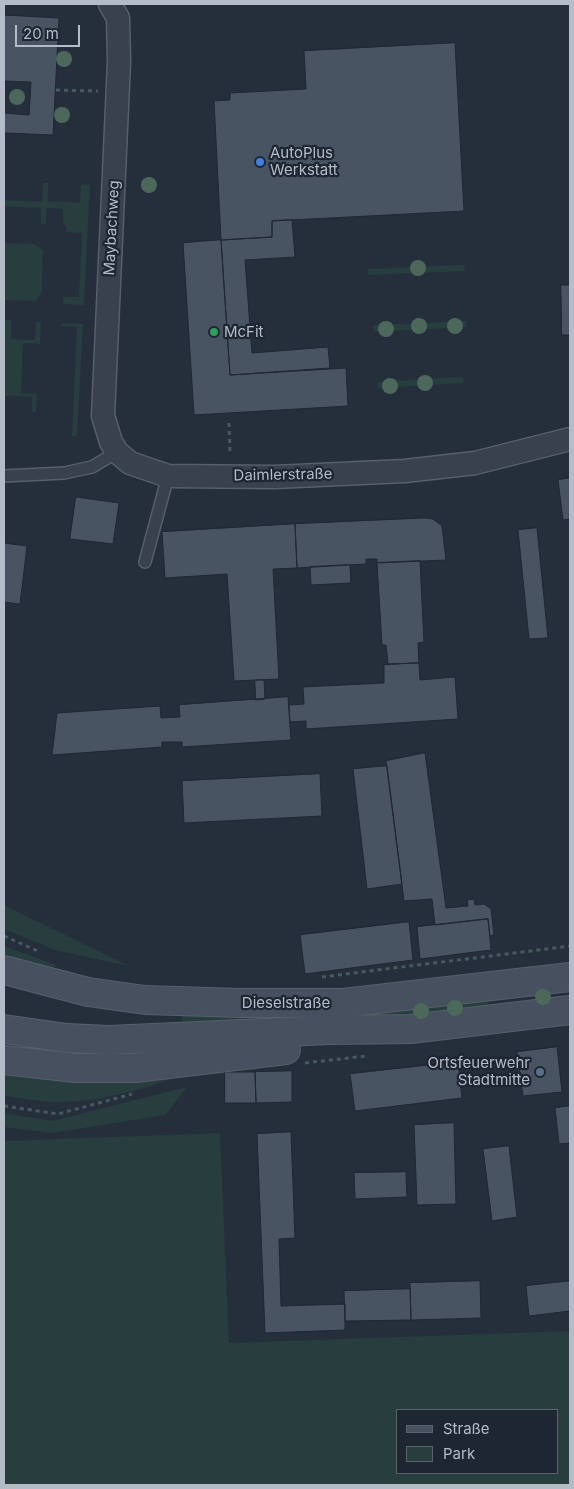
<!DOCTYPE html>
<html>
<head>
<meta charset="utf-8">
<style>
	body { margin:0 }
	#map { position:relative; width:574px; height:1489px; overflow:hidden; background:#242f3b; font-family:Inter,sans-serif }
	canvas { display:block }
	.frame { position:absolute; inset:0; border:5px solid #b4bcc7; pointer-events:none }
	.legend { position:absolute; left:396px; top:1409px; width:162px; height:65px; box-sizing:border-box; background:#1d2631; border:1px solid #59626d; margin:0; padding:6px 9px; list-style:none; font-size:15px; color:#b4bcc7 }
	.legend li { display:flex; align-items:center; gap:10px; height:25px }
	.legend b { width:25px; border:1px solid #59626d }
	.scale { position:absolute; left:15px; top:25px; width:65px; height:22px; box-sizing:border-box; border:2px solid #b4bcc7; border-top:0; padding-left:6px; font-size:15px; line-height:18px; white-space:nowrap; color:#b4bcc7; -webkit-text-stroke:4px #1d2631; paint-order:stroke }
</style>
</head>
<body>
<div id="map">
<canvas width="574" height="1489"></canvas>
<div class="frame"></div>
<ul class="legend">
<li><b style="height:6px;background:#46505f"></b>Straße</li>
<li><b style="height:14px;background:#273d3e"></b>Park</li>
</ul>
<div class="scale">20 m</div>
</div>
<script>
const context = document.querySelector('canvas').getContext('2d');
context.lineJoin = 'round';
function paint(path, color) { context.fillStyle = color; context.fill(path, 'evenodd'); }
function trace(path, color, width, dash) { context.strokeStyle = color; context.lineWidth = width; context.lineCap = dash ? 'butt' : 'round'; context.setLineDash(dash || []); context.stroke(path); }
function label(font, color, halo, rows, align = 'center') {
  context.font = font + ' Inter,sans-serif'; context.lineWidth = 4.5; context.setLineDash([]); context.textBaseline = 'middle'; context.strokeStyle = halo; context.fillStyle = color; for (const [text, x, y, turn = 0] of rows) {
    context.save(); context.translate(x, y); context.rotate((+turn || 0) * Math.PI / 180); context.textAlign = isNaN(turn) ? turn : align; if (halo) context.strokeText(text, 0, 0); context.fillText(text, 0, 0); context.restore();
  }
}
paint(new Path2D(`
	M43 183H48V201L80 203 81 184 90 185 84 305 63 304V297H79L82 233 66 232V225H63V209L47 208 46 224H41V208L4 206V200L42 202Z
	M4 243 34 244 43 250 42 292 36 301 4 300Z
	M464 265 465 271 368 275V269Z
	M4 320H11V339L35 340 36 322H41L40 344 23 343 21 393 37 394 36 412H32V397L4 396Z
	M466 321 467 327 374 332 373 325Z
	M61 323 83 324 77 436H72L77 327 61 326Z
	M463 377 464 383 378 388V382Z
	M4 905 129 966 55 950 4 929Z
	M4 946 56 965 52 969 4 957Z
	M488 999 489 1009C387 1020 285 1022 182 1023V1015Z
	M197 1067C161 1086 98 1103 57 1102 39 1102 21 1098 4 1096V1073Z
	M187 1087 165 1115 52 1133 4 1127V1113L52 1121Z
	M220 1133 229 1343 570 1331V1485H4V1141ZM398 1410H558V1473H398Z`), '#273d3e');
const building = new Path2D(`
	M4 15 59 18 53 135 4 133V113L29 115 31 82 4 81V91Z
	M455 43 464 211 272 221V237L221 240 214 101 230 100V93L306 89 304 51Z
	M292 220 295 257 245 260 252 353 328 347 330 368 230 375 221 240 272 237V221Z
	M221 240 230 375 346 368 348 406 194 415 183 243Z
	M561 285H570V335H562Z
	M570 478V519L563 520 558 480Z
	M76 497 119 503 113 544 70 539Z
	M425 518 433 519 442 526 446 560 377 563V559H366V564L297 568 295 524Z
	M295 524 297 568 273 569 279 679 234 681 227 574 165 578 162 532Z
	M537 528 548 638 529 639 518 530Z
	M4 543 27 546 20 604 4 602Z
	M420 561 424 642 418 643 419 663 388 664 386 645H382L377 563Z
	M350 565 351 583 311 585 310 567Z
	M419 663 420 680 455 677 458 719 306 729V721L290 722 289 705 304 704 303 687 384 683V665Z
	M255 680H264L265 699 256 700Z
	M288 697 291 740 182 747V742H162V747L52 755 57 713 160 706 161 718 180 717 179 705Z
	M425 753 446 908 468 906 467 900 474 899 475 905 484 904 491 909 494 935 490 936 488 919 435 925 432 899 404 901 386 761Z
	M387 766 402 884 367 889 353 769Z
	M320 774 322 816 184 823 182 781Z
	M488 919 491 950 420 959 417 927Z
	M409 922 413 960 305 974 300 935Z
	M557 1047 562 1092 523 1096 517 1052Z
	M458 1062 462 1098 355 1111 350 1074Z
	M292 1071V1102L256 1103 255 1072Z
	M225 1072H255L256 1103H225Z
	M570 1106V1143L559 1144 555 1108Z
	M454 1123 456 1204 417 1205 414 1125Z
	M291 1132 295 1238 279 1239 281 1306 345 1304V1330L265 1333 257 1134Z
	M509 1146 517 1217 492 1221 483 1149Z
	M406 1172 407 1197 355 1199 354 1173Z
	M480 1281 481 1318 411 1320 410 1283Z
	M570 1281V1311L529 1316 526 1286Z
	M410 1289 411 1320 345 1321 344 1291Z`);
paint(building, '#485462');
trace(building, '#1f2833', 1);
const lane = new Path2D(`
	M4 476 64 473 92 467 117 452
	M145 562 168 476`);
const street = new Path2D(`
	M110 4 118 18 119 62 103 416 111 442 117 452 130 463 168 476 275 477 405 471 475 463 570 439`);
const secondary = new Path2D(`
	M4 970 88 992 145 1000 240 1003H343L570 977
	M4 1029 67 1038 109 1040 329 1030 411 1029 570 1010
	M4 1060 75 1068H135L286 1050`);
trace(lane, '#565f6a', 14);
trace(street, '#565f6a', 25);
trace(secondary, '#565f6a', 30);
trace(new Path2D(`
	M56 90 98 91
	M229 423 230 455
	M4 936 40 952
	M322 977 570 946
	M305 1063 366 1056
	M4 1106 58 1114 132 1094`), '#465a5c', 3, [4, 4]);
trace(lane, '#38414c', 11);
trace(street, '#38414c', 22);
trace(secondary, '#46505f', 28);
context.fillStyle = '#4c685a';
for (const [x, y] of [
	[64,59],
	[17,97],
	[62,115],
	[149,185],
	[418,268],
	[419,326],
	[455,326],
	[386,329],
	[425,383],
	[390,386],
	[543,997],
	[455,1008],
	[421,1011]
]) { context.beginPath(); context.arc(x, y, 8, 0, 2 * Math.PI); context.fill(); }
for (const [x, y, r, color] of [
	[260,162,5,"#3f7fe0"],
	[214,332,5,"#2e9e5b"],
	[540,1072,5,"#5c6f8a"]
]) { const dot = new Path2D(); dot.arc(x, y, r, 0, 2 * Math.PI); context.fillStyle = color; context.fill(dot); trace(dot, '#1d2631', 2); }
label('15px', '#b4bcc7', '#1d2631', [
	["AutoPlus",270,153],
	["Werkstatt",270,170],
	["McFit",224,332],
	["Ortsfeuerwehr",530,1063,"right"],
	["Stadtmitte",530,1080,"right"]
], 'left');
label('15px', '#b4bcc7', '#1d2631', [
	["Maybachweg",112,228,-87],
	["Daimlerstraße",283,475,-1],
	["Dieselstraße",286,1003]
]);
</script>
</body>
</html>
